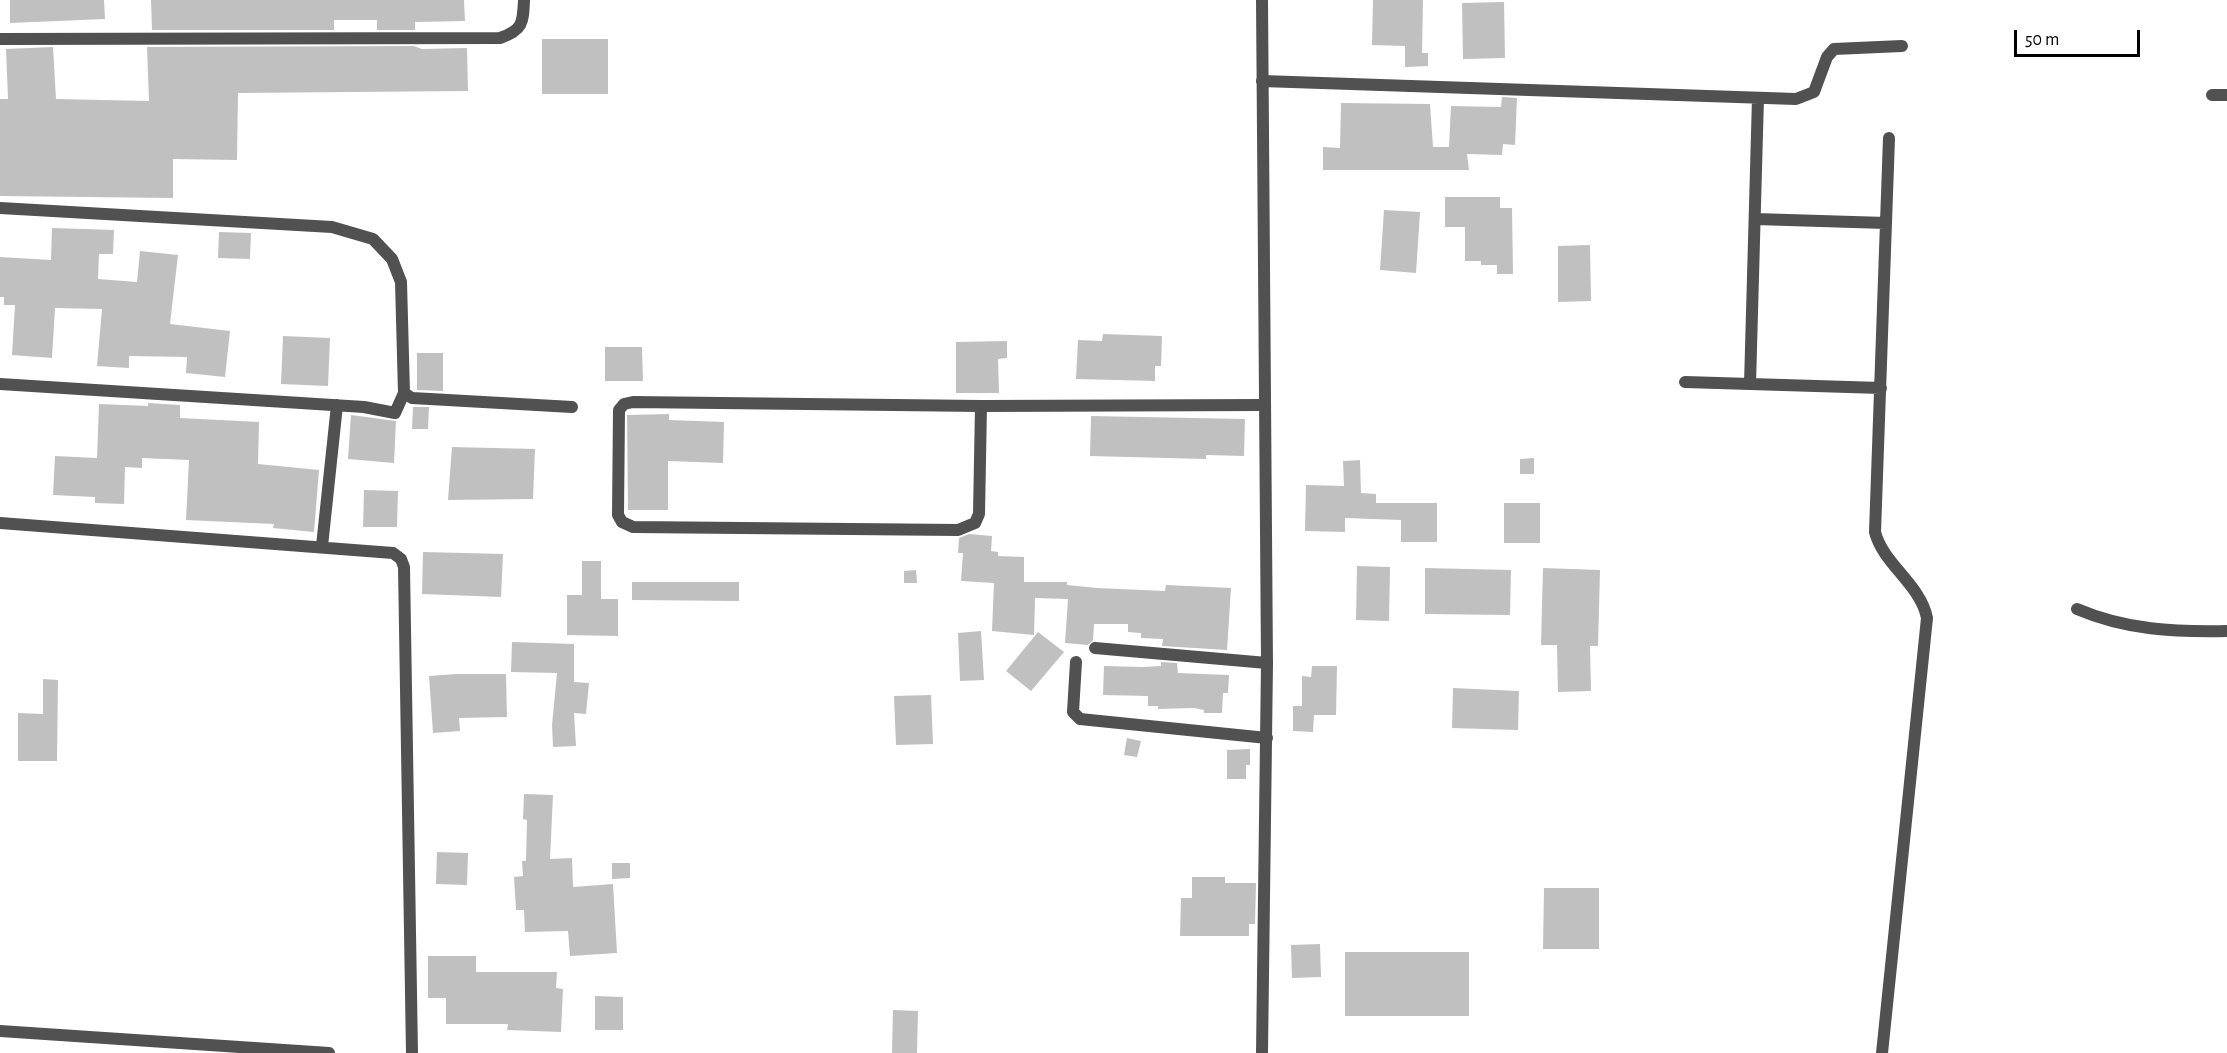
<!DOCTYPE html>
<html>
<head>
<meta charset="utf-8">
<style>
	body { margin:0 }
	#map { position:relative; width:2227px; height:1053px; overflow:hidden; background:#fff; font-family:"Alegreya Sans",sans-serif }
	canvas { display:block }
	.scale { position:absolute; left:2014px; top:30px; width:126px; height:27px; box-sizing:border-box; border:3px solid #000; border-top:0; padding-left:8px; font-size:18px; line-height:21px; white-space:nowrap; color:#000; -webkit-text-stroke:4px #fff; paint-order:stroke }
</style>
</head>
<body>
<div id="map">
<canvas width="2227" height="1053"></canvas>
<div class="scale">50 m</div>
</div>
<script>
const context = document.querySelector('canvas').getContext('2d');
context.lineJoin = 'round';
function paint(path, color) { context.fillStyle = color; context.fill(path, 'evenodd'); }
function trace(path, color, width, dash) { context.strokeStyle = color; context.lineWidth = width; context.lineCap = dash ? 'butt' : 'round'; context.setLineDash(dash || []); context.stroke(path); }
paint(new Path2D(`
	M10 0H104L105 19 10 23Z
	M151 0H464L465 21 415 22V30H377V20H334V30H152Z
	M1373 0H1423L1422 53H1428V66L1405 67V46L1372 45Z
	M1504 2 1505 58 1463 59 1462 3Z
	M542 39H608V94H542Z
	M414 46 422 49 467 48 468 91 238 93 237 160 173 159V198L0 196V99H8L6 49 53 47 56 99 149 101 147 47Z
	M1502 97 1517 98 1515 145 1503 144 1502 155 1467 154 1469 170H1323V147L1340 148 1341 103 1430 104 1433 147H1449L1451 106 1501 107Z
	M1445 197H1500V208H1512L1513 274H1497V265H1481V261H1465V227H1445Z
	M1384 210 1420 212 1416 273 1380 270Z
	M52 228 114 230 113 254H99L98 279 137 282 140 251 178 255 170 324 230 331 225 377 186 373 187 357 129 356V368L97 366 102 309 55 308 52 358 12 355 15 305H4V297H0V257L51 260Z
	M219 232 251 233 250 259 218 258Z
	M1590 245 1591 301 1558 302V246Z
	M1103 334 1162 336 1161 366H1155V381L1076 379 1078 340 1102 341Z
	M283 336 330 338 328 386 281 384Z
	M1007 341V358L998 359 999 393H956V342Z
	M605 347H642L643 381H605Z
	M417 353H443V391L417 390Z
	M148 403 180 405V418L259 422 258 464 319 470 314 532 273 528 274 524 186 520 189 460 142 458V468L125 467 124 504 95 503V497L53 495 55 456 97 458 99 404 148 406Z
	M413 407H429L428 429H412Z
	M669 414V420L724 422 723 463 668 461V510H628L627 415Z
	M351 415 396 421 394 463 348 459Z
	M1091 416 1245 419 1244 456 1206 455V459L1090 456Z
	M452 447 535 449 533 499 448 500Z
	M1534 458V474H1520V459Z
	M1360 460 1361 493 1376 494V503H1437V542H1401V520L1345 518V532L1305 531 1306 485 1344 486 1343 461Z
	M364 490 398 491 397 527H363Z
	M1504 503H1540V543H1504Z
	M969 534 992 536 991 551 998 552V556L1024 557V582H1067V585L1097 588 1165 591 1166 585 1231 588 1227 650 1162 646 1163 639 1141 638V633L1128 632V624H1094L1093 640 1088 645 1065 643 1068 599 1035 598 1034 635 992 631 994 583 961 581 963 553H958L959 538Z
	M423 552 503 554 501 597 422 594Z
	M582 561H601V599H618V636L567 635V595H582Z
	M1357 566 1390 567 1389 621 1356 620Z
	M1425 568 1511 570 1510 615 1425 614Z
	M1543 568 1600 570 1598 646H1590L1591 691 1558 692 1557 645H1541Z
	M916 570 917 583H904V571Z
	M632 582H739V601L632 600Z
	M981 631 984 680 960 681 958 633Z
	M1038 632 1064 652 1031 691 1006 671Z
	M512 642 574 644V682L589 683 586 714 574 713 576 746 553 747 552 725 557 673 511 672Z
	M1161 662 1177 663 1178 673 1229 675 1228 693H1223L1222 713H1204V710L1194 708 1158 709V706H1148V696L1103 695 1104 666 1143 667 1161 666Z
	M1312 666H1337L1336 715H1314L1313 732 1293 731V706H1302V676L1311 677Z
	M456 674H506L507 717 459 718 460 731 433 733 429 676Z
	M43 679 58 680 57 761H18V713L43 714Z
	M1453 688 1519 691 1518 730 1452 728Z
	M931 695 933 744 896 745 894 696Z
	M1127 738 1141 741 1137 757 1124 755Z
	M1250 749V765H1246V779H1227V750Z
	M524 794 553 795 550 859 572 858 573 887 613 884 617 953 570 956 568 931 525 932 524 910H516L514 877 523 876 522 861H526L527 820 523 819Z
	M437 852 468 853 467 885 436 884Z
	M612 863H630V878L612 879Z
	M1192 877H1225V883H1256L1255 924H1249V936H1180L1181 898H1192Z
	M1544 888H1599V949H1543Z
	M1320 944 1321 977 1292 978 1291 945Z
	M1345 952H1469V1016H1345Z
	M428 956H476V972H557L556 988 563 989 561 1032 507 1030 508 1024H446V998H428Z
	M595 996 623 997V1030H595Z
	M893 1010 918 1011 917 1053H892Z`), '#c0c0c0');
trace(new Path2D(`
	M0 39 500 38C523 30 523 23 524 0
	M1262 81 1796 99 1814 92 1827 57 1834 49 1902 46
	M2212 95H2227
	M0 208 332 227 373 239 392 259 401 282 404 393 395 413 364 407 0 384
	M1755 219 1886 223
	M1685 382 1881 388
	M1750 384 1758 98
	M404 393 412 398 572 407
	M981 406 979 514 975 523 958 530 633 527 622 522 618 515 619 410 624 404 633 402 981 406 1265 405
	M0 523 393 553 401 559 404 567 412 1053
	M322 546 337 405
	M2077 609C2126 630 2174 632 2227 631
	M1095 648 1267 663
	M1076 662 1073 712 1080 719 1267 738
	M1882 1053 1927 618C1921 585 1883 564 1875 532L1889 138`), '#515151', 12);
trace(new Path2D(`
	M1262 0 1267 663 1262 1053
	M0 1031 329 1053`), '#515151', 12);
</script>
</body>
</html>
